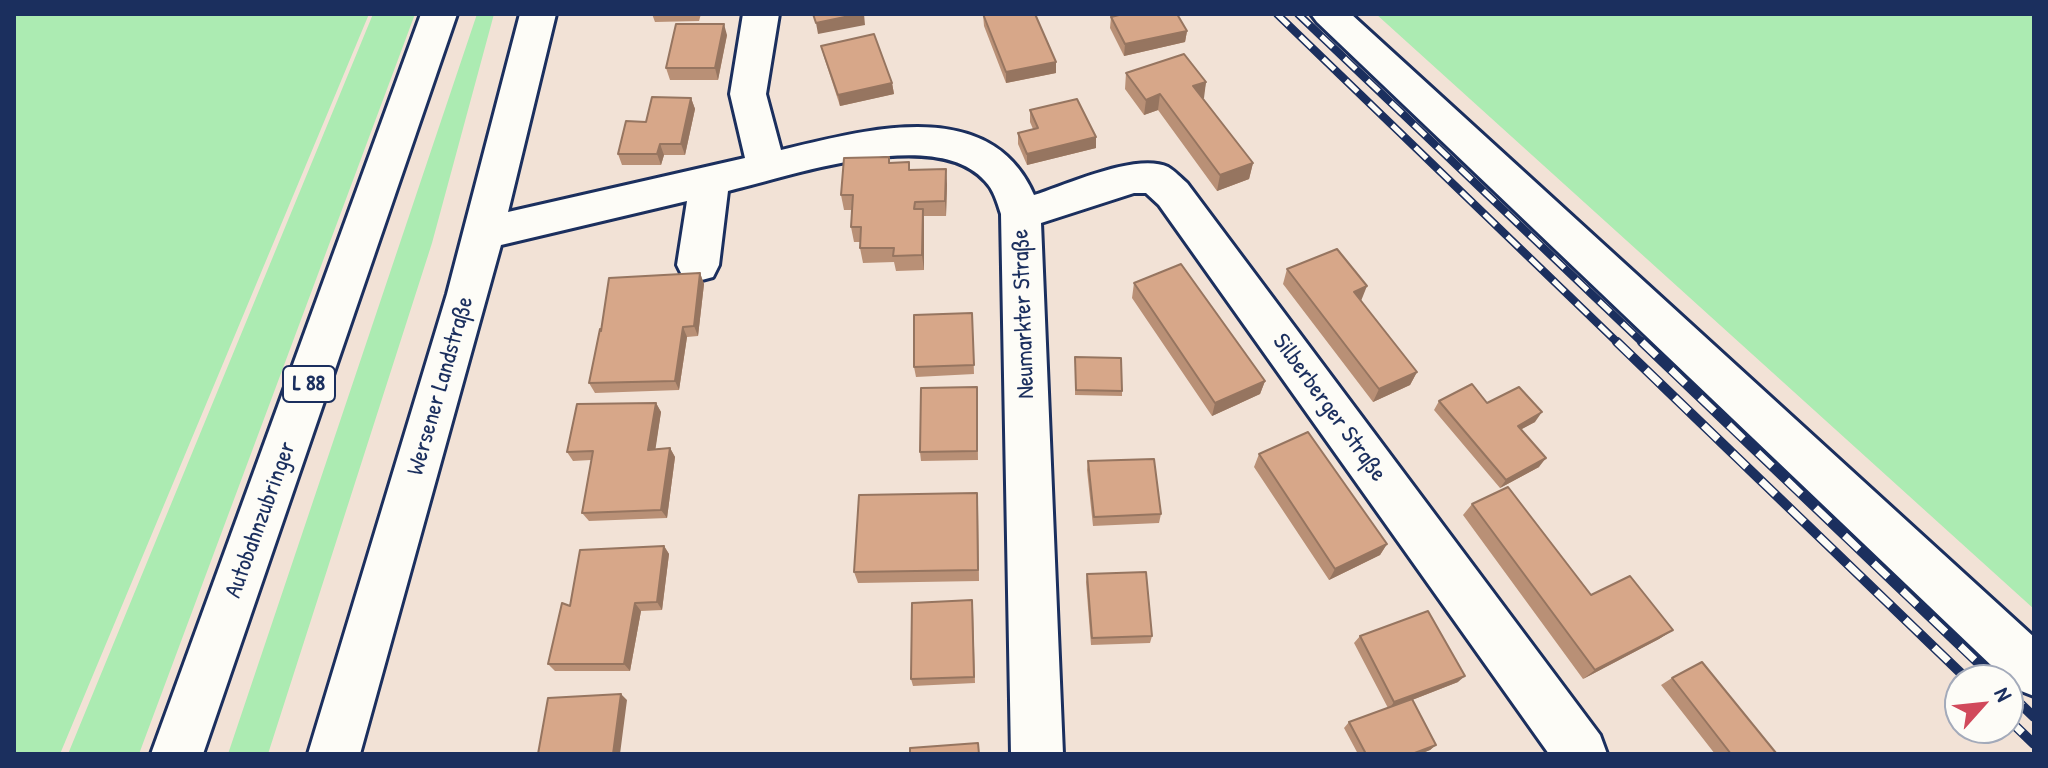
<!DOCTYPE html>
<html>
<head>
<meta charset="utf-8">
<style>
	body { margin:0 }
	#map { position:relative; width:2048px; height:768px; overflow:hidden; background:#f2e2d6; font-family:"Patrick Hand",sans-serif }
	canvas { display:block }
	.frame { position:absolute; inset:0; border:16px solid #1b2f5e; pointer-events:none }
	.north { position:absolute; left:1944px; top:664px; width:80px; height:80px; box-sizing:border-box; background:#fdfcf7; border:2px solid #a3aaba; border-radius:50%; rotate:63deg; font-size:22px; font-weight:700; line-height:32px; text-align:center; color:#1b2f5e }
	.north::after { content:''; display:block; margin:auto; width:28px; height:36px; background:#d1495b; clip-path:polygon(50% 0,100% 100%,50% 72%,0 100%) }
</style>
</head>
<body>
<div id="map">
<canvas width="2048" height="768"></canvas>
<div class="frame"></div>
<div class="north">N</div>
</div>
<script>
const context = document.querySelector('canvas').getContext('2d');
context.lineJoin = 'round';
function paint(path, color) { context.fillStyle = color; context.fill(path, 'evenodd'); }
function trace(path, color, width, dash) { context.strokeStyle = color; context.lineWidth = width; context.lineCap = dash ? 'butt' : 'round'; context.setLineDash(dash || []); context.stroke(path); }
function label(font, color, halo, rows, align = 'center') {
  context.font = font + ' "Patrick Hand",sans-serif'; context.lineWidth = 6; context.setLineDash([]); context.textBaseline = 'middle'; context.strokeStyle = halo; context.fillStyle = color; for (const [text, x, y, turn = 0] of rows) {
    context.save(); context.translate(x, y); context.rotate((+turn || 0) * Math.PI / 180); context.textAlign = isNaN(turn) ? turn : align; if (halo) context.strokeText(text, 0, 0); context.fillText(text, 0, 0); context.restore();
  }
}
paint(new Path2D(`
	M14 14H369L60 754H14Z
	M373 14H415L139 754H68Z
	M477 14H494L432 243 268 754H228Z
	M1376 14H2034V609Z`), '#acebb2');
const minor = new Path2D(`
	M520 14H556L508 212 745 158 730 94 743 14H779L766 94 781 150C863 131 990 93 1034 195 1066 185 1137 152 1168 167 1175 171 1181 178 1187 183L1600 735 1607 754H1549L1159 205 1146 193H1134L1041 223 1063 754H1011L1001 214C997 202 994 190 985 181 935 125 792 176 728 191L719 265 713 277 698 281 683 277 677 265 687 201 501 245 360 754H308L447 294Z
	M1311 14H1351L2034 637V696L2016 689 1317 22Z`);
const highway = new Path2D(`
	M421 14H457L203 754H151Z`);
trace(minor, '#1b2f5e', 6);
trace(highway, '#1b2f5e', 6);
paint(minor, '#fdfcf7');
paint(highway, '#fdfcf7');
const railFar1 = new Path2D(`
	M1277 14 1619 344
	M1298 14 1644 344`);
const rail = new Path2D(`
	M1617 342 1968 680
	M1642 342 1996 680
	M2008 692 2034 717
	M2008 719 2034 744`);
trace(railFar1, '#1b2f5e', 8);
trace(rail, '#1b2f5e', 10);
trace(railFar1, '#fdfcf7', 5, [16]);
trace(rail, '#fdfcf7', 7, [20]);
paint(new Path2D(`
	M652 14H701L699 21 655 22Z
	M983 14 1056 62V73L1006 83 984 26Z
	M1111 17 1187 31 1185 42 1124 56 1110 28Z
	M727 35 718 80H670L666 68Z
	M821 46 892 83 894 94 840 106 824 57Z
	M1126 73 1206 82 1203 98 1253 163 1249 179 1217 191 1158 110 1144 115 1125 89Z
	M691 98 695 109 685 155H664L661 165H622L618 154 646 122Z
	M1030 110 1096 137V148L1027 165 1018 144V133L1033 129 1030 122Z
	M890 163 947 184 946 216H924V270L896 271 894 262 863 263 860 248V242H854L851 227 852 210H844L841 195Z
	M1287 269 1361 301 1417 372 1410 385 1373 402 1283 284Z
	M700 273 704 284 698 336 687 337 679 390 595 393 589 383 601 331Z
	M1134 283 1265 381 1260 394 1212 416 1132 298Z
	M972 313 974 374 916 377 914 367Z
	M1075 357 1122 391V396L1075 395Z
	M977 396 978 460 921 461 920 452Z
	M1439 401 1487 403 1535 422 1521 429 1539 467 1500 488 1434 410Z
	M656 403 661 412 655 449 670 448 675 457 667 518 589 521 582 513 591 460 573 461 567 452Z
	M1259 454 1387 544 1380 555 1329 580 1254 467Z
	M1088 461 1161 514 1159 523 1093 526 1087 470Z
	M1472 504 1591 595 1673 630 1659 639 1583 679 1463 515Z
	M978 505 979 581 858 583 854 572Z
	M664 546 669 554 662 610 641 611 630 671H555L548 664 570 606Z
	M1087 574 1152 636 1150 643 1091 645 1086 582Z
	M973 608 975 683 913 686 911 679Z
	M1360 636 1458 682 1412 700 1436 745 1430 750 1420 754H1358L1344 728 1349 722 1388 708 1354 643Z
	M1672 678 1774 754H1715L1661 685Z`), '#b99076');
paint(new Path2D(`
	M859 14H864L865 25 818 34 816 23Z
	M724 24 727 35 718 80 715 68Z
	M1187 31 1185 42 1124 56 1125 44Z
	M1056 62V73L1006 83V72Z
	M1206 82 1204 98 1191 102 1193 86Z
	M892 83 894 94 840 106 838 95Z
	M1160 94 1158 110 1144 115 1146 100Z
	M691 98 695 109 685 155 681 144Z
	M1096 137V148L1027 165V154Z
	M660 144 664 155 661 165 657 154Z
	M1253 163 1249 179 1217 191 1220 175Z
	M946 169 947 184 946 216 945 201Z
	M923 209 924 224V270L922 255Z
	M700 273 704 284 698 336 694 326Z
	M1367 286 1361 301 1354 292Z
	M683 327 687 337 679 390 675 381Z
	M1417 372 1410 385 1373 402 1379 389Z
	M1265 381 1260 394 1212 416 1215 403Z
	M656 403 661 412 654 459 648 450Z
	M1542 412 1535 422 1511 435 1518 426Z
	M670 448 675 457 667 518 661 510Z
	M1546 458 1539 467 1500 488 1506 480Z
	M1387 544 1380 555 1329 580 1335 569Z
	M664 546 669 554 662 610 657 602Z
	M635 603 641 611 630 671 624 664Z
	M1673 630 1659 639 1583 679 1595 670Z
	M1465 676 1458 682 1389 709 1394 702Z
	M621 694 627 700 620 754H613Z
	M1436 745 1430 750 1420 754H1412Z`), '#967560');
const building = new Path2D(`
	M813 14H859L816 23Z
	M983 14H1035L1056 62 1006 72Z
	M1123 14H1177L1187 31 1125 44 1111 17Z
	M676 24H724L715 68H666Z
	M874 34 892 83 838 95 821 46Z
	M1184 54 1206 82 1193 86 1253 163 1220 175 1160 94 1146 100 1126 73Z
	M652 97 691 98 681 144H660L657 154H618L626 121 646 122Z
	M1077 99 1096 137 1027 154 1018 133 1038 128 1030 110Z
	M889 157V163L909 162V170L946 169 945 201 915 202 914 209H923L922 255 893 256 894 248H860L861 227H851L853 195H841L844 158Z
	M1337 249 1367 286 1354 292 1417 372 1379 389 1287 269Z
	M1181 264 1265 381 1215 403 1134 283Z
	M700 273 694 326 683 327 675 381 589 383 600 329 601 331 609 278Z
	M972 313 974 365 914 367V315Z
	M1075 357 1121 358 1122 391 1076 390Z
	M1472 384 1487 403 1519 387 1542 412 1518 426 1546 458 1506 480 1439 401Z
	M977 387V451L920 452 921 388Z
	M656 403 648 450 670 448 661 510 582 513 593 451 567 452 577 404Z
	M1308 432 1387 544 1335 569 1259 454Z
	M1154 459 1161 514 1094 517 1088 461Z
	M1508 487 1591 595 1630 576 1673 630 1595 670 1472 504Z
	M977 493 978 570 854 572 859 495Z
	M664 546 657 602 635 603 624 664H548L562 603 570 606 580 550Z
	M1146 572 1152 636 1092 638 1087 574Z
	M972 600 974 677 911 679 912 603Z
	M1428 611 1465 676 1394 702 1360 636Z
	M1702 662 1776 753 1774 754H1731L1672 678Z
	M621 694 613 754H538L548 698Z
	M1412 699 1436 745 1412 754H1366L1349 722Z
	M978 743 979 754H910V748Z`);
paint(building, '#d7a789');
trace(building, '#967560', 2);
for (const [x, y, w] of [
	[309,384,52]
]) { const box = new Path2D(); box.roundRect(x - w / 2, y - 18, w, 36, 6); context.fillStyle = '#fdfcf7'; context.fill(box); trace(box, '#1b2f5e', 2); }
label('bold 22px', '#1b2f5e', null, [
	["L 88",309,384]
]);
label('24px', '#1b2f5e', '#fdfcf7', [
	["Neumarkter Straße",1024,314,-92],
	["Wersener Landstraße",441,386,-74],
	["Silberberger Straße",1329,408,54],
	["Autobahnzubringer",261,520,-70]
]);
</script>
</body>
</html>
